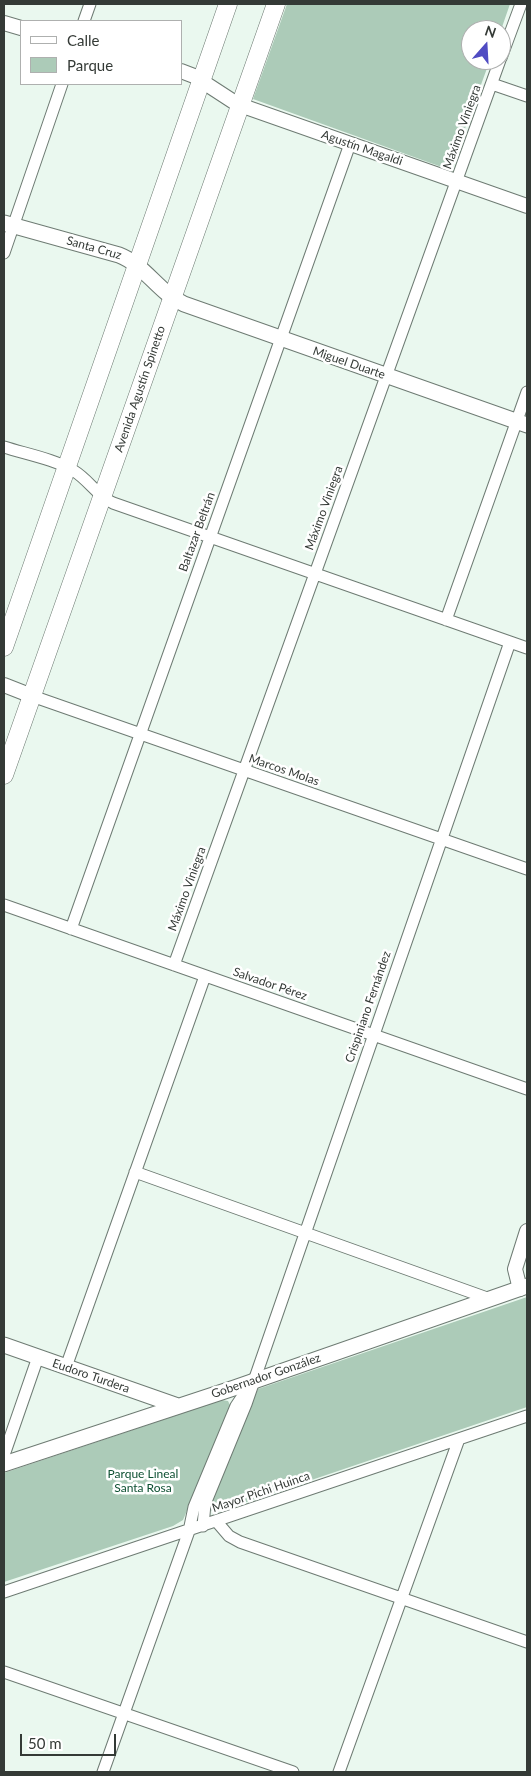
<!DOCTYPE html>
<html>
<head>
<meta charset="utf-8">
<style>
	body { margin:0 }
	#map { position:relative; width:531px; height:1776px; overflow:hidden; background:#eaf8ef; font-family:Lato,sans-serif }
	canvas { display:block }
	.frame { position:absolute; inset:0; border:5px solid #343a36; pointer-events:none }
	.legend { position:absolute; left:20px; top:20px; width:162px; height:65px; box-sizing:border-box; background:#fff; border:1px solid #aeb0af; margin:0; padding:6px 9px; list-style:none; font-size:15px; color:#343a36 }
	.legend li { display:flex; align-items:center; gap:10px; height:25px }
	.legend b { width:25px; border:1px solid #aeb0af }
	.north { position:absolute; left:461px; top:20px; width:50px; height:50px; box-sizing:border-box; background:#fff; border:1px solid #aeb0af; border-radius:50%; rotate:19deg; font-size:14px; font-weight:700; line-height:20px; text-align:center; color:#343a36 }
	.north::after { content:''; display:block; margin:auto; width:18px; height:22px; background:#504cc3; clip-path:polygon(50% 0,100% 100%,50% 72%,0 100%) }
	.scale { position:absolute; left:20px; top:1734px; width:96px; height:22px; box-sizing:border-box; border:2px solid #343a36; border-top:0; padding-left:6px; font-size:15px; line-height:18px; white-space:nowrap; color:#343a36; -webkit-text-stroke:4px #fff; paint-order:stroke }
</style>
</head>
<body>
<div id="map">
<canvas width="531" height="1776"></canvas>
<div class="frame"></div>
<ul class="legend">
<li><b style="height:6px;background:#fff"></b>Calle</li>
<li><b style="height:14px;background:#accbb8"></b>Parque</li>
</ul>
<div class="north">N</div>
<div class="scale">50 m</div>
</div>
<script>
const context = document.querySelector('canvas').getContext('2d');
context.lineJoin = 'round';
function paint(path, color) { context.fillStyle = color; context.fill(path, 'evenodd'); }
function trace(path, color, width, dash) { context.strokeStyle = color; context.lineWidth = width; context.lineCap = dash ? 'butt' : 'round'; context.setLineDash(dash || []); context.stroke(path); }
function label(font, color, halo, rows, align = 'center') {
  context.font = font + ' Lato,sans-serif'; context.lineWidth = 5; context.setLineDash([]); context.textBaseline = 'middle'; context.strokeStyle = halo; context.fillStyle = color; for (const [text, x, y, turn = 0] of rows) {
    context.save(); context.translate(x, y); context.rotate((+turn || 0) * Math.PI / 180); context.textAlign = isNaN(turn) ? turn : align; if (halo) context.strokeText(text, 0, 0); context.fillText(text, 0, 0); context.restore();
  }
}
paint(new Path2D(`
	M287 4H510L501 30H471V60H490L450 170 253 99Z
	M527 1297V1407L217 1512 209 1510V1503L258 1389Z
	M222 1400 228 1401 231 1407 183 1520 173 1526 4 1582V1473Z`), '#accbb8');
const minor = new Path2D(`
	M84 21 90 4
	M501 58 521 4
	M492 84 527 96
	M4 253 62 84
	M4 447C26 454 54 459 74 471 89 480 97 496 113 503L527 648
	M446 620 527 392
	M32 696 527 869
	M4 905 527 1089
	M71 929 350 144
	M174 965 500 60
	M135 1172 490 1299
	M66 1367 205 976
	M4 1455 38 1357
	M217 1522 229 1536 240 1542 527 1642
	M203 1526 205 1504 246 1404 510 642
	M4 1592 527 1416
	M4 1672 293 1772
	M103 1772 189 1531 194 1507 236 1406 250 1385
	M339 1772 459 1439`);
const tertiary = new Path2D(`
	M4 23 21 28
	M181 71 194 76 237 104 527 206
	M4 685 32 696
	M520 1289 515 1269 527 1231`);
const secondary = new Path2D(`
	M4 223 119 255C145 265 159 293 184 304L527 425
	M4 1345 178 1406
	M4 1464 234 1388 527 1286`);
const primary = new Path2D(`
	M4 647 228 4
	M4 775 276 4`);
trace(minor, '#6e7b73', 13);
trace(tertiary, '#6e7b73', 16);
trace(secondary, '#6e7b73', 17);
trace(primary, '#6e7b73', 19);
trace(minor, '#fff', 11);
trace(tertiary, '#fff', 14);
trace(secondary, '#fff', 15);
trace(primary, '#fff', 18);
label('12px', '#343a36', '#fff', [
	["Máximo Viniegra",462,127,-70],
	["Agustín Magaldi",362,148,19],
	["Santa Cruz",94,248,16],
	["Miguel Duarte",349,363,19],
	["Avenida Agustín Spinetto",140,389,-71],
	["Máximo Viniegra",324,508,-70],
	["Baltazar Beltrán",197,532,-70],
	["Marcos Molas",284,770,19],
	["Máximo Viniegra",187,889,-70],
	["Salvador Pérez",270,984,19],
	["Crispiniano Fernández",368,1007,-71],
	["Eudoro Turdera",91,1376,19],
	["Gobernador González",266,1376,-19],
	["Mayor Pichi Huinca",261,1492,-19]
]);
label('12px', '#0d5032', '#fff', [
	["Parque Lineal",143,1474],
	["Santa Rosa",143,1488]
]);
</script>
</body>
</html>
